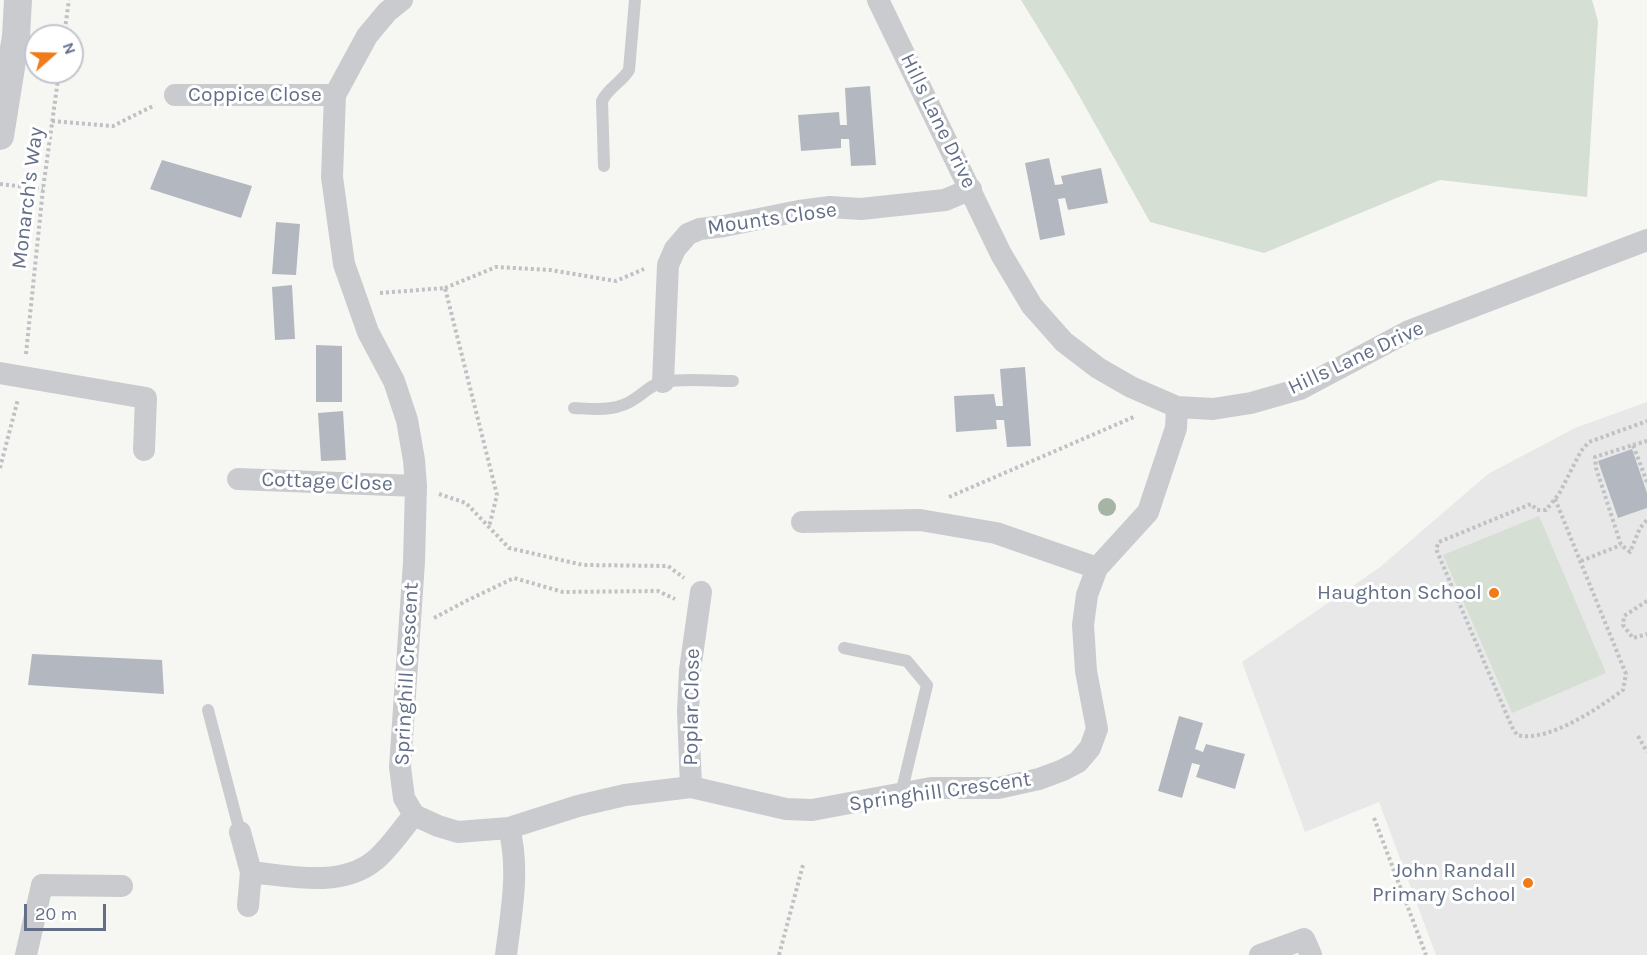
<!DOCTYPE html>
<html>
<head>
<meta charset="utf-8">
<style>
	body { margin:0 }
	#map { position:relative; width:1647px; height:955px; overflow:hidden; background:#f6f7f3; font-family:Karla,sans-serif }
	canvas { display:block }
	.north { position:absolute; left:24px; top:24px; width:60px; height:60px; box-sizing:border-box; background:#fff; border:2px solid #c1c5cf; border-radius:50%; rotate:70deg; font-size:16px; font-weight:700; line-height:24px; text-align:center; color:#636f87 }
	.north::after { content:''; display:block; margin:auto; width:21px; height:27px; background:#f17a19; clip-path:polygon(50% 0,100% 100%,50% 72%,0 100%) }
	.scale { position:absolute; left:24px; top:904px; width:82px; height:27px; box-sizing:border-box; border:3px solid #636f87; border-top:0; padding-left:8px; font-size:18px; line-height:21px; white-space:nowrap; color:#636f87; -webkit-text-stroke:4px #fff; paint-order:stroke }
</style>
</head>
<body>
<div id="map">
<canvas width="1647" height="955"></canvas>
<div class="north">N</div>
<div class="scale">20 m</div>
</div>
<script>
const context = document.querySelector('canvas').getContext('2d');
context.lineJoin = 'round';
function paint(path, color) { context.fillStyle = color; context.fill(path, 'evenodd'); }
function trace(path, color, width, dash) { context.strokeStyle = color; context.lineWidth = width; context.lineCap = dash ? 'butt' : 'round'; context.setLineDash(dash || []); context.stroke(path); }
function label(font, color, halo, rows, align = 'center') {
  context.font = font + ' Karla,sans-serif'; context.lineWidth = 6; context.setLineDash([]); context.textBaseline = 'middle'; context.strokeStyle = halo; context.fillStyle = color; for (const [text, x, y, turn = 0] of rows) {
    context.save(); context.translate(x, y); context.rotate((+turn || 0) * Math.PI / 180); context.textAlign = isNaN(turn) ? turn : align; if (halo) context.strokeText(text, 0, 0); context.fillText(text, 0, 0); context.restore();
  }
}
paint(new Path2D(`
	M1647 402V955H1436L1379 802 1305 832 1242 662 1379 568 1488 474 1575 428Z`), '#e7e8e7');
paint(new Path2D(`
	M1021 0H1592L1598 21 1587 197 1440 180 1264 253 1150 222 1072 83Z
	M1539 516 1606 673 1512 713 1443 555Z`), '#d6dfd4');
paint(new Path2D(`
	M870 86 876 165 851 166 849 139H841V148L801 151 798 115 839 112 840 125H847L845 88Z
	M1049 158 1055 185 1063 184 1061 176 1101 168 1108 203 1068 210 1065 198 1058 199 1065 235 1040 240 1025 163Z
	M162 160 252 186 241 218 150 189Z
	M276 222 300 224 296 275 272 274Z
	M292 285 295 339 275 340 272 287Z
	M316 345 342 346V402H316Z
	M1025 367 1031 446 1007 447 1004 420H996L997 429 956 432 954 396 994 394 996 406H1003L1000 369Z
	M343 411 346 460 321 461 318 413Z
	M1632 449 1647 493V508L1618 518 1598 461Z
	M32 654 162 660 164 694 28 685Z
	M1179 716 1203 723 1195 749 1203 752 1206 744 1245 754 1235 789 1196 777 1200 765 1192 763 1182 798 1158 791Z`), '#b3b8c0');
trace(new Path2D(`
	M64 36 69 0
	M52 121 113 126 155 105
	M0 184 43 189
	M445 288 496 267 550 270 616 281 644 269
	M380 293 445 288 497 495 489 527
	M26 354 43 189 59 72
	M1633 445 1647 441
	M0 468 18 399
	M1647 482 1633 445 1595 457 1596 468 1621 545 1630 552 1640 528 1647 520
	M439 494 466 503 509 548 583 565 668 566 684 578
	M949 497 1136 416
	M1555 499 1626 674 1623 690C1599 708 1548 743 1517 735L1512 727 1436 549 1439 542 1531 504 1537 510H1546L1559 494 1581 451 1589 442 1647 421
	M1581 561 1621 545
	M1647 601 1624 616 1623 625 1633 638 1647 634
	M434 618 466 601 514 578 563 592 658 591 675 599
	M1638 736 1647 752
	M1374 818 1426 955
	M779 955 803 865`), '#bfc1c4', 4, [3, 3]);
trace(new Path2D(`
	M604 166 602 101C608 88 622 82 629 70L635 0
	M574 408C596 409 617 412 636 398 645 392 652 384 663 382 684 378 711 381 733 381
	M844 648 907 661 927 685 901 794
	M208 710 240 832`), '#c9cbcf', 12);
trace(new Path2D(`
	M402 0 387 12 367 36 335 95 332 177 344 264 368 332 394 381 407 420 414 460 416 486 414 562 400 767 404 798 414 815 438 826 458 832 509 828 578 806 625 795 691 787 786 809 812 810 931 788H998L1039 779 1063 770 1078 762 1090 748 1097 729 1086 671 1083 625 1087 595 1097 568 1148 512 1176 428 1177 407
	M878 0 1001 254 1032 306 1064 342 1098 368 1131 387 1177 407 1213 409 1251 403 1300 389 1409 331 1647 240
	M175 95H335
	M0 373 146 398 144 450
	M663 382 668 265 675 249 688 234 700 229 724 226 799 211 830 207 861 209 945 200 971 189
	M238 479 416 486
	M802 522 920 520 996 533 1097 568
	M691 787 688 711 690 670 701 592
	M240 832 251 872 248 906
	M251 872C289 876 341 888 374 861 389 849 401 830 414 815
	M26 955 42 885 122 886
	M506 955C511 913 520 870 509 828
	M1260 955 1304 939 1311 955`), '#c9cbcf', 22);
trace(new Path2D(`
	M0 136 16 36 18 0`), '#c9cbcf', 28);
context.fillStyle = '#a5b4a4';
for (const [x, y] of [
	[1107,507]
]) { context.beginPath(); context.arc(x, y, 9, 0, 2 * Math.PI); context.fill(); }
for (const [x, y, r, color] of [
	[1494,593,6,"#f17a19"],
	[1528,883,6,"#f17a19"]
]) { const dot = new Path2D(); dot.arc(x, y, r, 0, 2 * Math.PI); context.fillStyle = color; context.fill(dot); trace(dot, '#fff', 2); }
label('21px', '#636f87', '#fff', [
	["Coppice Close",255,95],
	["Hills Lane Drive",938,121,64],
	["Monarch's Way",28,198,-83],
	["Mounts Close",772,219,-8],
	["Hills Lane Drive",1356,358,-25],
	["Cottage Close",327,482,2],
	["Springhill Crescent",407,674,-87],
	["Poplar Close",692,707,-89],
	["Springhill Crescent",940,792,-8]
]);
label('21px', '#636f87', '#fff', [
	["Haughton School",1482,593],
	["John Randall",1516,871],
	["Primary School",1516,895]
], 'right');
</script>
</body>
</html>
